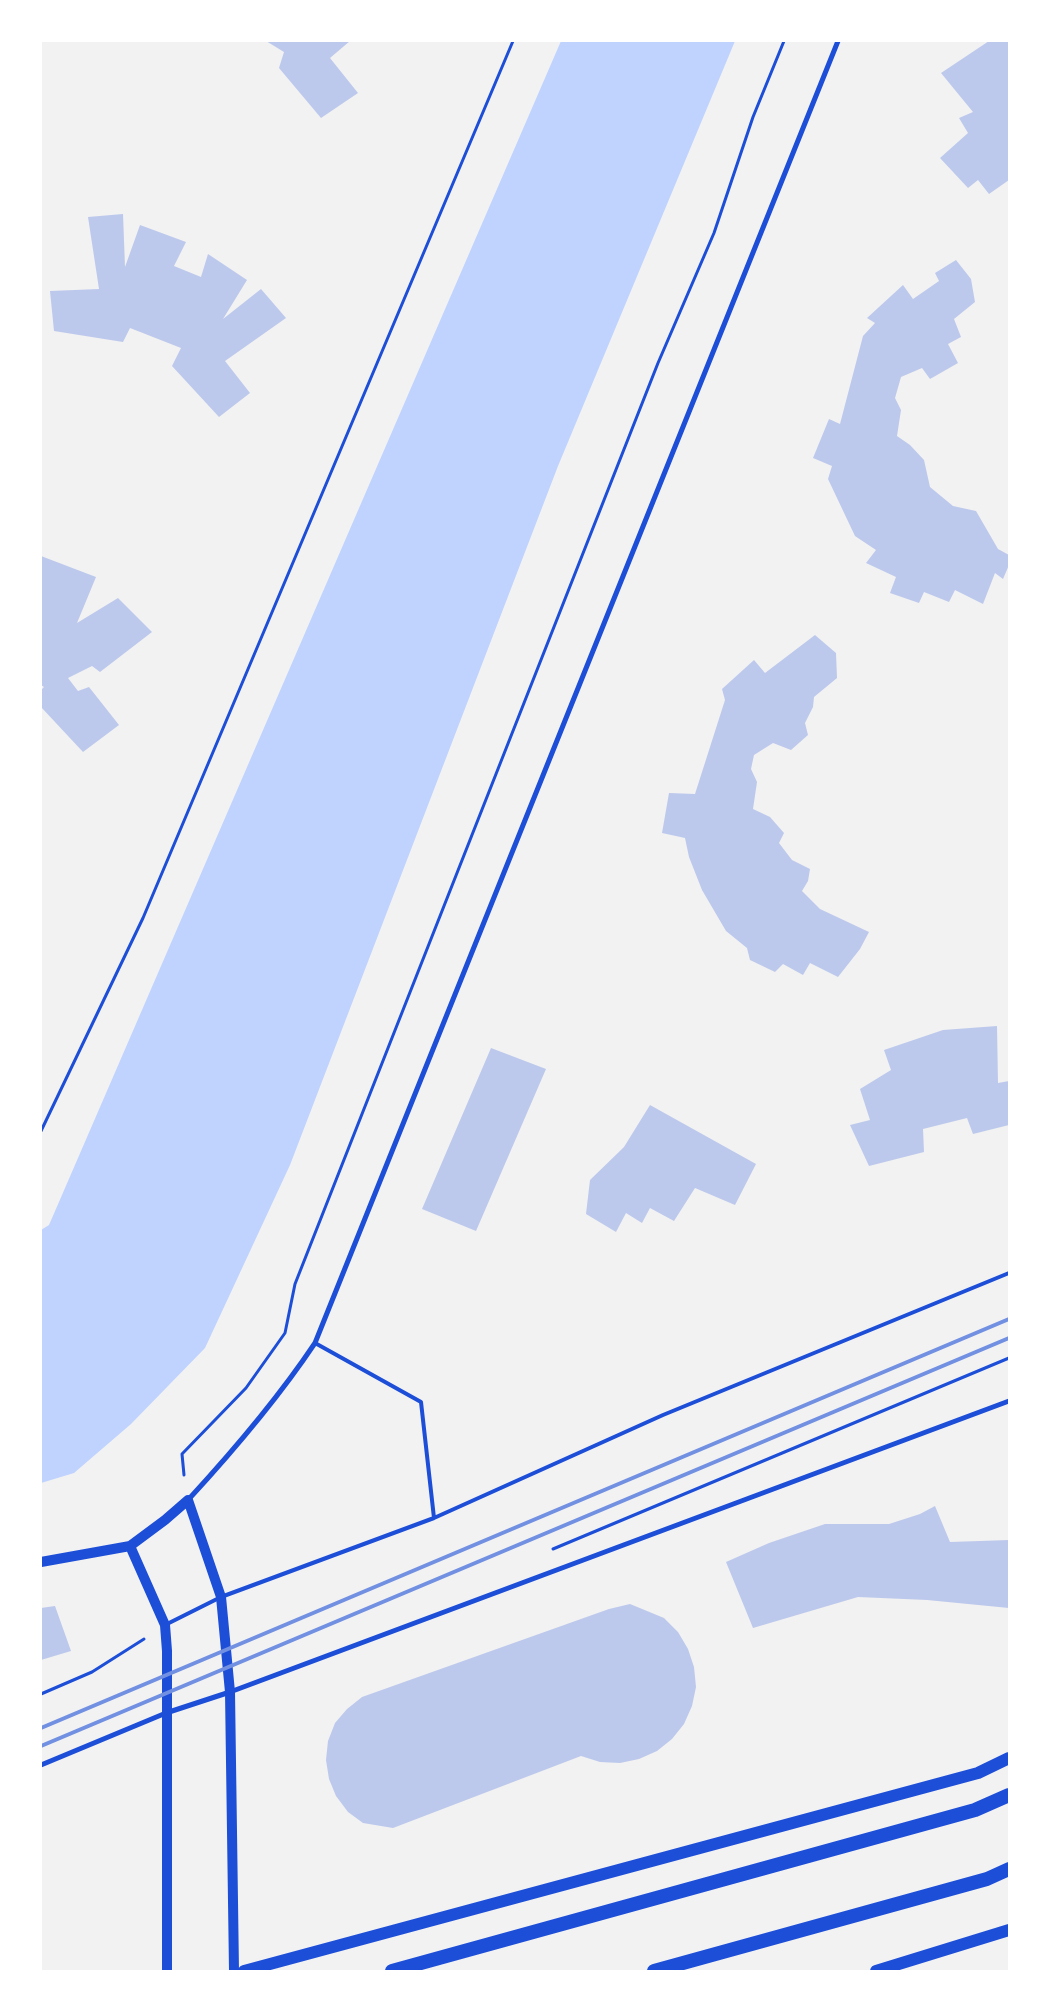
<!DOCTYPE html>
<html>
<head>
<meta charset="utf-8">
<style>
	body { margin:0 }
	#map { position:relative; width:1050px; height:2012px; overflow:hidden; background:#f2f2f2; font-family:"Nunito Sans",sans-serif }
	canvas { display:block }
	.frame { position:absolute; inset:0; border:42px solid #fff; pointer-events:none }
</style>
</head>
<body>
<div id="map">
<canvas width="1050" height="2012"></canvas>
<div class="frame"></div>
</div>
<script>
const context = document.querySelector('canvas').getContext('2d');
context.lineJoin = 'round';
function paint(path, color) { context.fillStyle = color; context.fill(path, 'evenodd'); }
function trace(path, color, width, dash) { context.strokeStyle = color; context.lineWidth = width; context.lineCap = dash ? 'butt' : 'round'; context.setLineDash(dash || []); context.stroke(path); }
paint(new Path2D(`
	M561 41H735L558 466 290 1165 205 1348 131 1424 74 1473 41 1483V1230L49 1225Z`), '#bfd3fe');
paint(new Path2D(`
	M266 41H350L330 58 358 93 321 118 279 68 284 52Z
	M989 41H1009V180L989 194 978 180 968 188 940 158 968 133 959 118 973 112 941 73Z
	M123 214 125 267 140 225 186 242 174 266 201 277 208 254 247 280 223 319 261 289 286 318 225 361 250 393 219 417 172 366 181 348 130 328 123 342 54 331 50 291 99 289 88 217Z
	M956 260 971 279 975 302 954 319 961 337 948 344 958 363 930 379 922 368 901 377 895 398 901 410 897 436 910 445 924 460 930 487 953 506 976 511 998 549 1009 555V565L1003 579 995 573 983 604 955 590 949 602 924 592 919 603 890 593 896 577 866 563 876 550 855 536 828 479 832 466 813 458 829 419 840 424 863 336 875 323 867 318 903 285 913 299 939 281 935 273Z
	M41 556 96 577 77 623 118 598 152 632 100 672 92 666 68 678 78 691 89 687 119 725 83 752 41 707V690L44 687 41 685Z
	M815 635 836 653 837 678 814 697 813 707 805 723 808 735 791 750 773 743 754 755 751 769 757 782 753 809 770 817 784 833 779 843 792 860 810 869 808 881 802 891 820 909 869 932 860 949 838 977 810 963 803 975 783 964 775 972 750 960 747 948 726 931 702 890 689 857 685 838 662 833 669 793 695 794 725 700 722 689 754 660 765 673Z
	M997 1026 998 1083 1009 1081V1125L973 1134 967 1118 923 1129 924 1152 869 1166 850 1125 870 1120 860 1089 891 1070 884 1050 943 1030Z
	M491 1048 546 1069 476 1231 422 1209Z
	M650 1105 756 1164 735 1205 695 1188 674 1221 650 1208 642 1223 626 1213 616 1232 586 1214 590 1180 624 1147Z
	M935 1506 950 1542 1009 1540V1608L927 1600 858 1597 753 1628 726 1562 769 1543 825 1524H889L920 1514Z
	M630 1604 664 1618 678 1632 688 1649 694 1667 696 1687 692 1706 684 1724 672 1739 657 1751 639 1759 620 1763 600 1762 581 1756 393 1828 363 1823 348 1812 336 1796 329 1779 326 1760 328 1741 335 1723 347 1709 362 1697 609 1609Z
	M55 1606 71 1651 41 1660V1608Z`), '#bdc9ec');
trace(new Path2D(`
	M41 1131 143 918 513 41
	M184 1475 182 1454 246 1388 285 1333 295 1284 658 363 714 233 753 117 784 41
	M553 1549 1009 1358
	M41 1694 92 1672 144 1639`), '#1d4ed8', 3);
trace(new Path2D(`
	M315 1343 421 1402 434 1518
	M167 1624 221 1597 434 1518 663 1415 1009 1273`), '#1d4ed8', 4);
trace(new Path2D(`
	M188 1500C234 1450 277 1400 315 1343L838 41
	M41 1765 166 1713 230 1692 1009 1401`), '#1d4ed8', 5);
trace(new Path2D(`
	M130 1546 165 1625 167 1651V1971
	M41 1562 130 1546 165 1520 188 1500 221 1597 230 1692 234 1971`), '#1d4ed8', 10);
trace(new Path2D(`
	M244 1971 978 1773 1009 1758
	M876 1971 1009 1930`), '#1d4ed8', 12);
trace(new Path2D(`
	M392 1971 975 1810 1009 1795
	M654 1971 987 1879 1009 1869`), '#1d4ed8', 14);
trace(new Path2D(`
	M41 1728 1009 1319
	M41 1746 1009 1338`), '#7290e2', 4);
</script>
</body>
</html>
